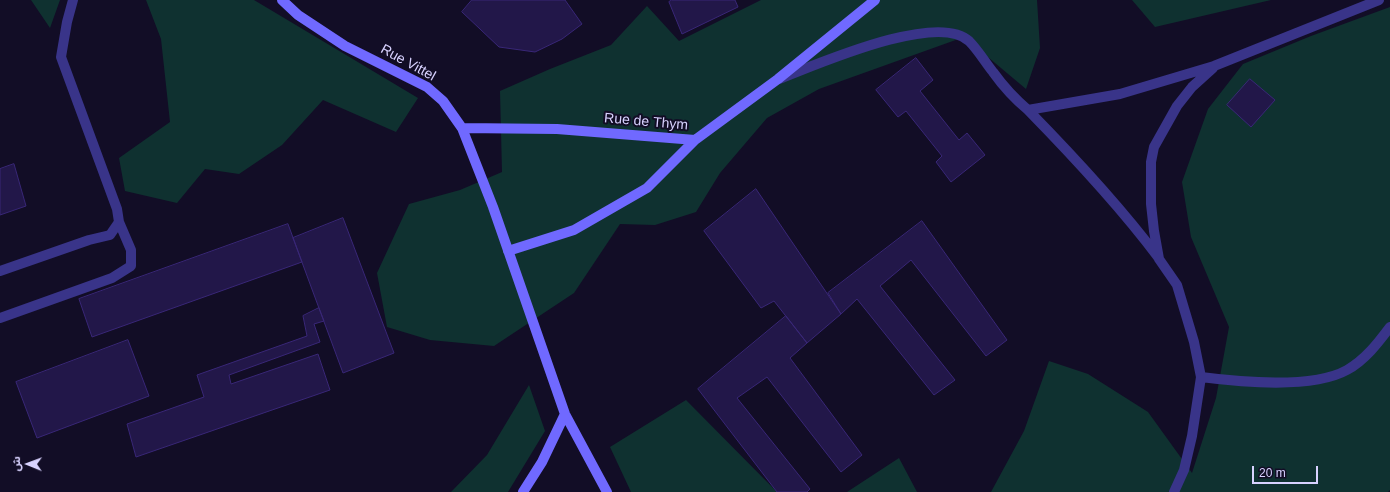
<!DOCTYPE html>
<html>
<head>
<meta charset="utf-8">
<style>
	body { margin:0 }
	#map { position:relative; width:1390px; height:492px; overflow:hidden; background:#120d26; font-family:Arial,"Noto Sans Arabic",sans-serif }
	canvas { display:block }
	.north { position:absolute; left:8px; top:444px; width:40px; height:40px; -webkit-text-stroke:3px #120d26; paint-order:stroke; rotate:271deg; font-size:11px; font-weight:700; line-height:16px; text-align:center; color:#d8d2ff }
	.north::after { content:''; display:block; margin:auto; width:14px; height:18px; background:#d8d2ff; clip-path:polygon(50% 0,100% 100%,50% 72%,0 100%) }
	.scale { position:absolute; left:1252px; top:466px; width:66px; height:18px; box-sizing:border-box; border:2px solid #d8d2ff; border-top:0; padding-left:5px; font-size:12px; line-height:14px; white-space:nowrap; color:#d8d2ff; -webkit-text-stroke:3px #120d26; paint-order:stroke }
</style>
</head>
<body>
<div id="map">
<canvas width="1390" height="492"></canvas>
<div class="north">ش</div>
<div class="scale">20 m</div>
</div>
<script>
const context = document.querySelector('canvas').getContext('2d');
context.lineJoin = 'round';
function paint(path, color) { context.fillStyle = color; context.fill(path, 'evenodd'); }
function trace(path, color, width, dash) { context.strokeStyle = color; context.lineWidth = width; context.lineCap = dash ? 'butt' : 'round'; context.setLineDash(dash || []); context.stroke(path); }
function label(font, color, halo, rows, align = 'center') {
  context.font = font + ' Arial,sans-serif'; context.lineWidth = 4; context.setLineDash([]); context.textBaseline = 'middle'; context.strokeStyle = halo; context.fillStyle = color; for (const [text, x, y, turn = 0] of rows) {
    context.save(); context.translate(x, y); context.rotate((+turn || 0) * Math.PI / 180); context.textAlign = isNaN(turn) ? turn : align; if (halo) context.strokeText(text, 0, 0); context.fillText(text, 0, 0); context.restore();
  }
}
paint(new Path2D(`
	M31 0H60L50 28Z
	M146 0H254L418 98 396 132 323 100 282 145 239 174 205 169 177 203 125 191 119 158 170 122 161 39Z
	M761 0H1037L1040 48 1026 89 964 37 819 89 767 118 720 173 696 212 655 225 620 224 574 293 494 346 430 340 387 327 377 273 409 204 460 190 502 172 500 91 550 69 611 45 647 6 679 41Z
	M1132 0H1271L1155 27Z
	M1390 7V490L1388 492H991L1024 431 1049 361 1088 374 1148 412 1192 473 1216 398 1229 327 1191 237 1182 182 1208 109 1243 64 1311 36Z
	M529 385 545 431 508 492H451L487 455Z
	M686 400 777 492H631L610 447Z
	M899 458 917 492H847Z`), '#0f3130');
const building = new Path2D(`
	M472 0H565L582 24 562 39 535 52 499 47 462 12Z
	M672 0H735L738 7 682 34 669 2Z
	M916 58 933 80 920 91 959 140 967 133 985 155 951 182 936 162 942 156 906 111 898 117 876 90Z
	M1250 79 1275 100 1251 127 1227 105Z
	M14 164 26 206 0 215V169Z
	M756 189 841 314 807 343 774 301 761 308 704 231Z
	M343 218 394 353 343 373 293 238Z
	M922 221 1007 340 986 356 911 260 880 286 955 380 934 395 857 299 841 314 828 293Z
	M288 224 302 262 92 337 79 299Z
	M319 308 324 321 314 324 320 342 229 375 231 384 318 354 330 390 136 457 127 424 204 397 197 375 307 336 303 316Z
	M786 316 807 343 790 358 862 455 841 472 767 377 737 398 810 489 807 492H777L698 389Z
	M128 340 149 396 37 438 16 382Z`);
paint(building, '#221749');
trace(building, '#392777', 1);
trace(new Path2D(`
	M0 271 89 240 110 235 119 222 117 209 61 57 67 22 73 0
	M0 318 112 278 131 266V250L119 222`), '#393489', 10);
trace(new Path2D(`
	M779 79C816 65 937 11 969 41 978 50 985 62 993 72 1003 86 1015 99 1028 110L1120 94 1214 66 1379 0
	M1028 110C1074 157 1119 205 1158 257
	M1201 377C1239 382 1313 389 1347 370 1365 360 1378 343 1390 327
	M1174 492 1184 470 1192 436 1201 377 1194 342 1177 285 1159 259 1154 231 1151 204V162L1154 147 1177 106 1192 87 1213 68`), '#393489', 10);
trace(new Path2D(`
	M282 0 298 15 345 46 427 87 443 101 462 128 493 207 565 414 607 492
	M462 128 557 129 695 140
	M508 251 574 230 647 188 695 140 778 79 875 0
	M523 492 542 462 565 414`), '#7069ff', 10);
label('14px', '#d8d2ff', '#120d26', [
	["Rue Vittel",408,63,29],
	["Rue de Thym",646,122,5]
]);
</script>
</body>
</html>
